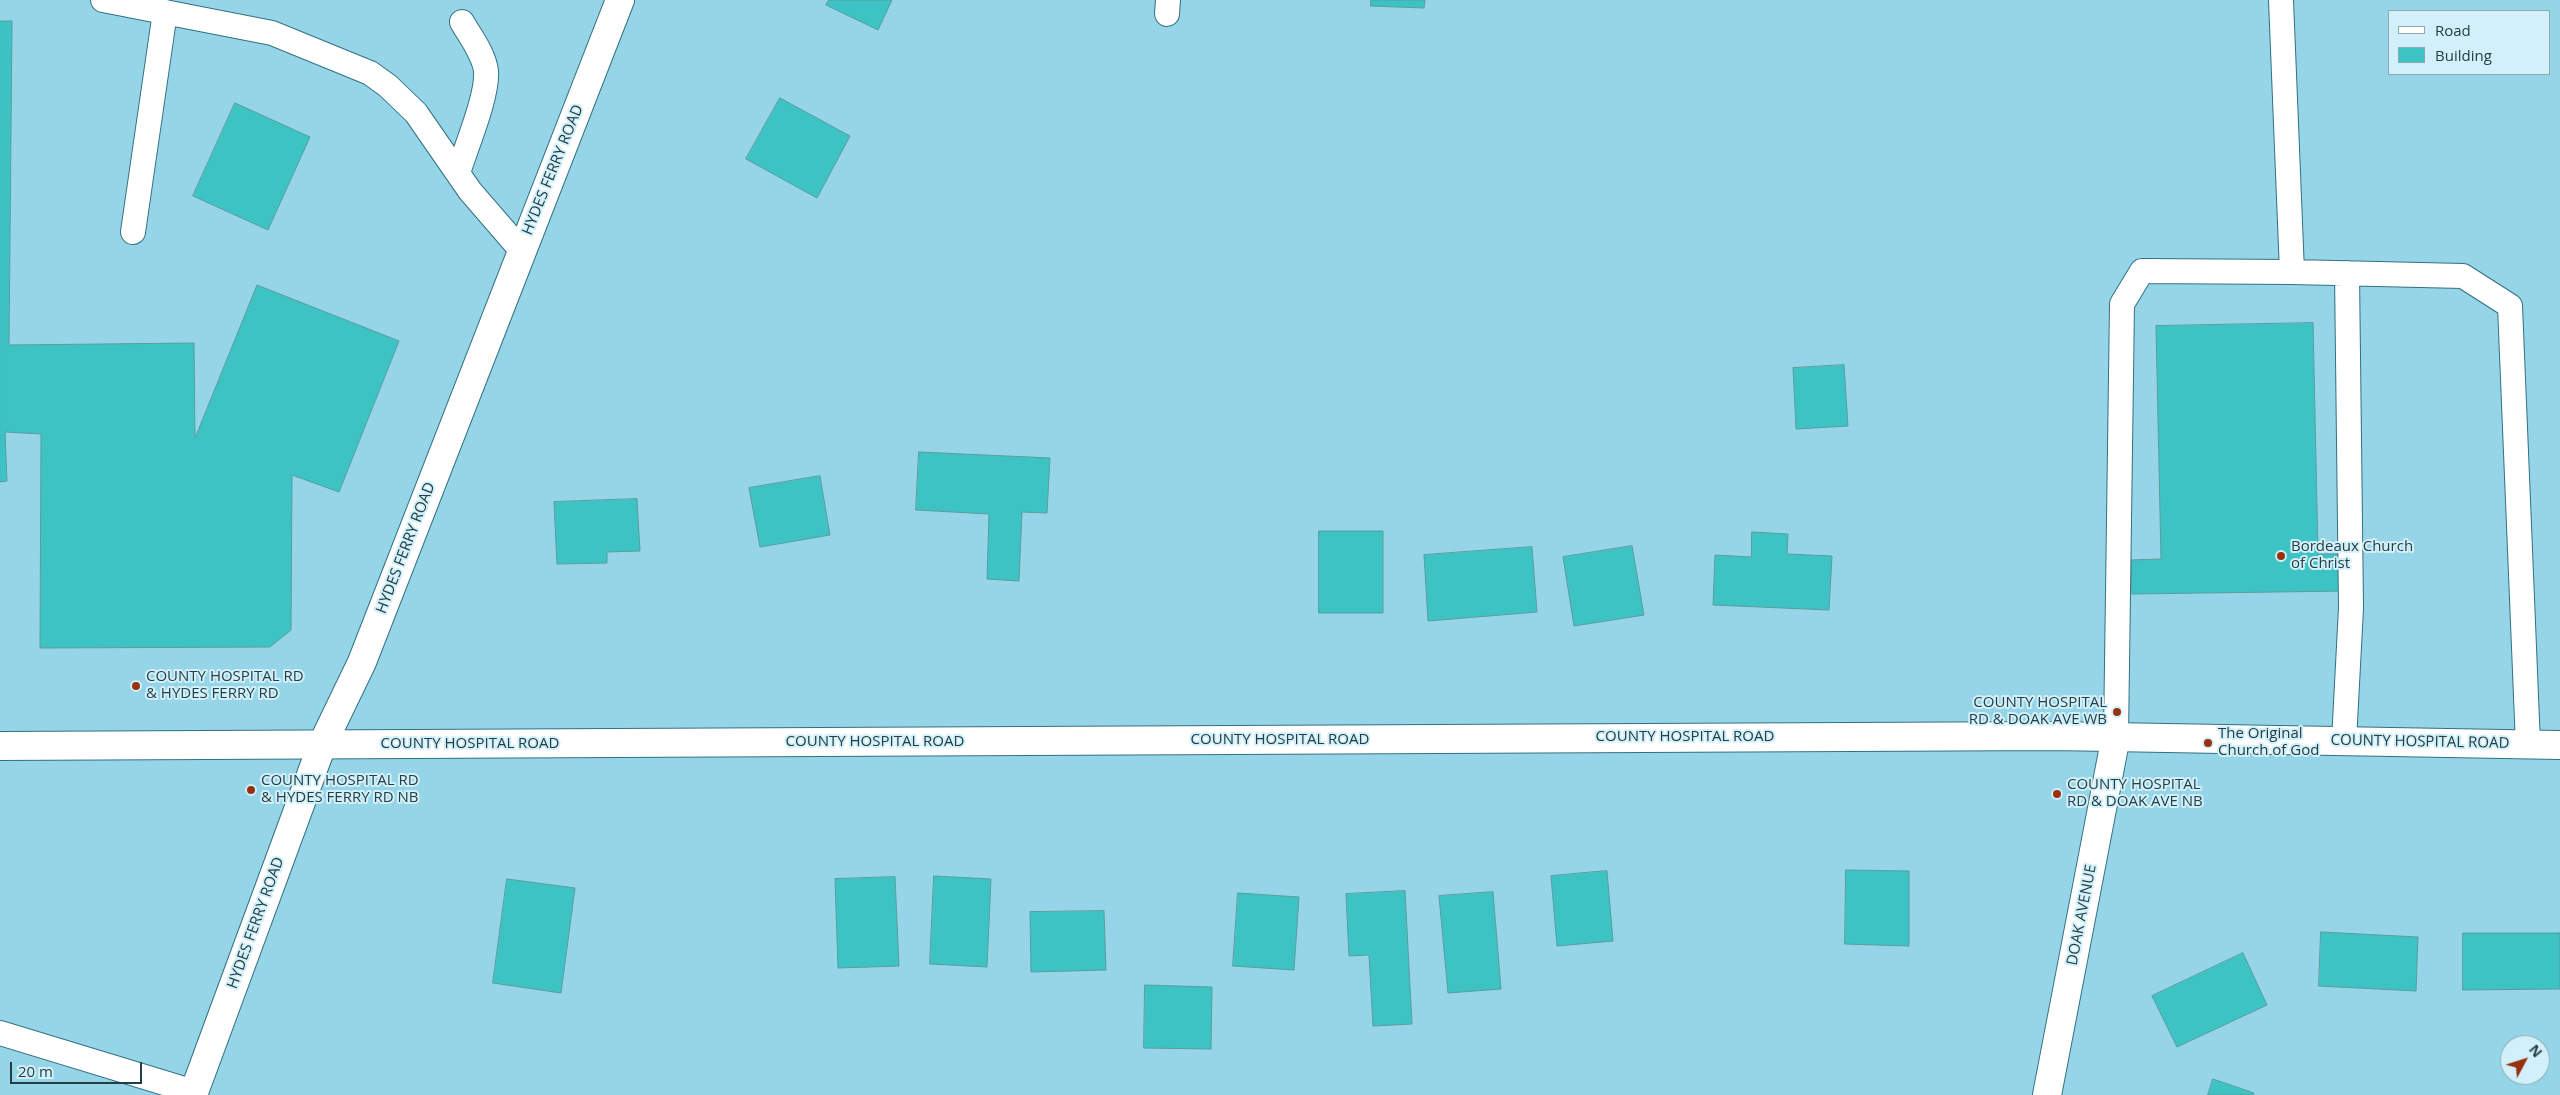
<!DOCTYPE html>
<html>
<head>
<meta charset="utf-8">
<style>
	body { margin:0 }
	#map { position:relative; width:2560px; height:1095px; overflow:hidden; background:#95d5e7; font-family:"Open Sans",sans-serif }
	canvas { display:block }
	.legend { position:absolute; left:2388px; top:10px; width:162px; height:65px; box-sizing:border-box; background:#d1f0f9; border:1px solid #8ca9b1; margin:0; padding:6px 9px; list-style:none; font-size:15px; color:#243e45 }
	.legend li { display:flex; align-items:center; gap:10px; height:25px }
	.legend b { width:25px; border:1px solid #8ca9b1 }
	.north { position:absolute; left:2500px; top:1035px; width:50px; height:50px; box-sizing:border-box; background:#d1f0f9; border:1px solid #8ca9b1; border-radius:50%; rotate:50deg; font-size:14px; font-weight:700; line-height:20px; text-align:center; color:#243e45 }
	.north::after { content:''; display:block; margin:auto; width:18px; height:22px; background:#983110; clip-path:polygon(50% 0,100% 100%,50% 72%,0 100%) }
	.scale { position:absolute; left:10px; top:1062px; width:132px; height:22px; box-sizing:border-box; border:2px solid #243e45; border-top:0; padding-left:6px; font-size:15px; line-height:18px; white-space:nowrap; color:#243e45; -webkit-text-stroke:4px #d1f0f9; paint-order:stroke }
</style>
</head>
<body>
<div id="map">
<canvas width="2560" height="1095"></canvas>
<ul class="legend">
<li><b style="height:6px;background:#fff"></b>Road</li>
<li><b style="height:14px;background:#3ec3c5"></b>Building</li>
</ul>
<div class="north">N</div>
<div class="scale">20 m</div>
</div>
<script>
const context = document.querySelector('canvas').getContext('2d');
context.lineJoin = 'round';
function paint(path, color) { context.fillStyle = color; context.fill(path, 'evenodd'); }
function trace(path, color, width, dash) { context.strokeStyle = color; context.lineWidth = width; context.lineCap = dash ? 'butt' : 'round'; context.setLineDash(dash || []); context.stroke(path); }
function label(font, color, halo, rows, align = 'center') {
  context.font = font + ' "Open Sans",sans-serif'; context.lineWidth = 4; context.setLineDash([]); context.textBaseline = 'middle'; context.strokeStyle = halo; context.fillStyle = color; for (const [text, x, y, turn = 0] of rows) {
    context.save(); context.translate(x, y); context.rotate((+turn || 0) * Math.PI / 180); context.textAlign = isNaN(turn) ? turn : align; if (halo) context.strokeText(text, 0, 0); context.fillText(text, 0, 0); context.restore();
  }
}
const building = new Path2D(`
	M829 0H892L878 30 826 5Z
	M1371 0H1425L1424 8 1371 6Z
	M0 21H12L9 345 194 343 195 438 257 285 399 341 339 492 292 475 291 630 270 647 40 648 41 434 5 432 7 481 0 482Z
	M780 98 850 136 817 198 746 159Z
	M235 103 310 137 268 230 193 196Z
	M2313 323 2318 554H2346L2347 591 2132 594 2131 560 2161 559 2156 326Z
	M1844 365 1848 426 1796 429 1793 368Z
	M919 452 1050 458 1047 513 1022 512 1019 581 987 579 989 514 916 510Z
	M820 476 830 535 760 547 749 488Z
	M637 499 640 551 607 552V563L557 564 554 502Z
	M1319 531H1383V613H1319Z
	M1752 532 1788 534 1787 554 1832 556 1829 610 1713 605 1715 555 1751 557Z
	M1632 546 1644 615 1574 626 1563 557Z
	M1532 547 1537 612 1428 621 1424 555Z
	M1846 870 1909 871V946L1845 944Z
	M1607 871 1613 941 1557 946 1551 876Z
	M934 876 991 879 987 967 930 964Z
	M895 877 899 966 838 968 835 879Z
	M507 879 575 888 561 993 493 983Z
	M1405 891 1412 1024 1373 1026 1369 955 1349 956 1346 894Z
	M1493 892 1501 989 1448 993 1439 896Z
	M1238 893 1299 897 1294 970 1233 966Z
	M1104 911 1106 970 1031 972 1030 912Z
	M2321 932 2418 937 2416 991 2319 986Z
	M2463 933H2560V989L2463 990Z
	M2243 953 2267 1005 2177 1047 2152 996Z
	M1145 985 1212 987 1211 1049 1144 1048Z
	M2213 1079 2254 1093 2253 1095H2208Z`);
paint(building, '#3ec3c5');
trace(building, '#599d9e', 1);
const service = new Path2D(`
	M103 0 272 33 370 73 388 86 416 113 470 191 521 250
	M2281 0 2292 272 2463 276 2510 306 2528 745
	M1167 14 1168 0
	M458 173C466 147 488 96 486 71 484 54 470 36 462 22
	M133 232 165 12
	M2116 736 2122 304 2142 271 2292 272
	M2344 741 2351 608 2347 273
	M0 1033 194 1092`);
const minor = new Path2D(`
	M2047 1095 2116 736`);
const tertiary = new Path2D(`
	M193 1095 322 745 362 662 620 0`);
const secondary = new Path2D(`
	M0 746 2054 736 2560 745`);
trace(service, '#327181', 26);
trace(minor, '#327181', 30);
trace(tertiary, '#327181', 30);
trace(secondary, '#327181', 30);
trace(service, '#fff', 24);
trace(minor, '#fff', 28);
trace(tertiary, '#fff', 28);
trace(secondary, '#fff', 28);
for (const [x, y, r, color] of [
	[2281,556,5,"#983110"],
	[136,686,5,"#983110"],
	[2117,712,5,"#983110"],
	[2208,743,5,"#983110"],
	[251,790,5,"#983110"],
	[2057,794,5,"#983110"]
]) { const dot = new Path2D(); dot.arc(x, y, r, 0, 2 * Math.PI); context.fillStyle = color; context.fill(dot); trace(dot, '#d1f0f9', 2); }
label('15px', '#243e45', '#d1f0f9', [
	["HYDES FERRY ROAD",553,170,-68],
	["HYDES FERRY ROAD",406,548,-69],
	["COUNTY HOSPITAL ROAD",1685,737],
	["COUNTY HOSPITAL ROAD",1280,740],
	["COUNTY HOSPITAL ROAD",875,742],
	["COUNTY HOSPITAL ROAD",2420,742,1],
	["COUNTY HOSPITAL ROAD",470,744],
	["DOAK AVENUE",2082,915,-79],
	["HYDES FERRY ROAD",256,923,-70]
]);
label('15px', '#243e45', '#d1f0f9', [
	["Bordeaux Church",2291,547],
	["of Christ",2291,564],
	["COUNTY HOSPITAL RD",146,677],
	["& HYDES FERRY RD",146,694],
	["COUNTY HOSPITAL",2107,703,"right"],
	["RD & DOAK AVE WB",2107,720,"right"],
	["The Original",2218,734],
	["Church of God",2218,751],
	["COUNTY HOSPITAL RD",261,781],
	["& HYDES FERRY RD NB",261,798],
	["COUNTY HOSPITAL",2067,785],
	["RD & DOAK AVE NB",2067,802]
], 'left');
</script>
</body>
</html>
